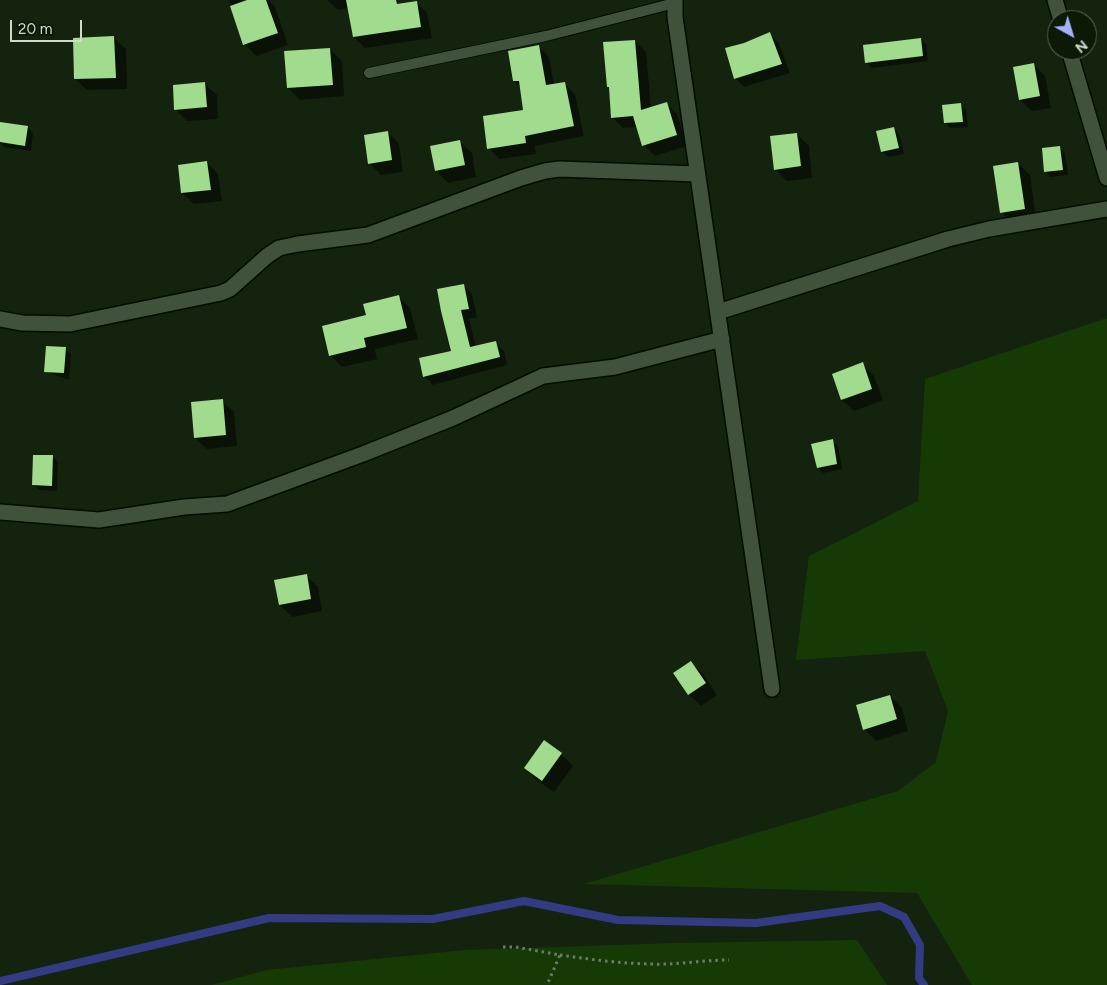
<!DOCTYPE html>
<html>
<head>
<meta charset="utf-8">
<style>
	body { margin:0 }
	#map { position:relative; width:1107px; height:985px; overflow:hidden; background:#14230e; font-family:Figtree,sans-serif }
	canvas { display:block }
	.north { position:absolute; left:1047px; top:10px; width:50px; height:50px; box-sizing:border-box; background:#0b1906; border:1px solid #596655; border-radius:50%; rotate:141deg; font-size:14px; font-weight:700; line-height:20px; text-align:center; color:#cfd9cc }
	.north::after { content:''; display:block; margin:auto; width:18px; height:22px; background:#a4b2fc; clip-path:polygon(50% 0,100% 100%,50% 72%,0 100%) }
	.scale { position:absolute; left:10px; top:20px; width:72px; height:22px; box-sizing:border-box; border:2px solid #cfd9cc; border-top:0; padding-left:6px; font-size:15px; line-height:18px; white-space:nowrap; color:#cfd9cc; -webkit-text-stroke:4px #0b1906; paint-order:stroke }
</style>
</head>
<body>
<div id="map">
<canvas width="1107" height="985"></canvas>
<div class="north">N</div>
<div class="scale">20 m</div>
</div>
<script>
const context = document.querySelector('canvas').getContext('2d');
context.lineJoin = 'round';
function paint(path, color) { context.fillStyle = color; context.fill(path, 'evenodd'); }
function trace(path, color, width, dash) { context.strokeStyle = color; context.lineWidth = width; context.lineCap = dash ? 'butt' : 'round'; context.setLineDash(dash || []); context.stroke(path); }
paint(new Path2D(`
	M1107 318V985H972L917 893 584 884 898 791 936 762 948 711 925 651 796 660 809 556 918 501 925 379Z
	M857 940 887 985H211L267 970 465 950 675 943Z`), '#163a06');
paint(new Path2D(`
	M229 0H268L275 7 288 45 256 56 245 44Z
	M327 0H392L395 6 416 2 427 13 432 38 365 48 354 37 349 8 338 10Z
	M770 34 779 43 790 73 744 87 735 78Z
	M114 38 126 49 127 89 87 90 75 79Z
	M921 39 926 45 928 61 872 68 866 62Z
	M635 41 646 52 651 108 666 103 677 114 687 146 655 156 644 145 638 127 623 128 612 117 611 89 608 86Z
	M539 46 549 57 554 85 564 83 575 94 584 136 535 146 536 154 499 159 489 148 524 111 521 87 514 81Z
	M330 49 342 61 344 96 300 100 288 88Z
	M1033 64 1045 76 1051 108 1032 111 1020 100Z
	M205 84 217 95 218 119 187 121 175 109Z
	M961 105 966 110 968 127 950 128 945 123Z
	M28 127 33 133 31 151 4 147 0 143V132Z
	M894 128 899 134 904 154 888 157 882 152Z
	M388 132 399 144 403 172 381 175 369 163Z
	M797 134 809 146 812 178 787 181 775 169Z
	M460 142 472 153 476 177 448 183 436 171Z
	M1060 148 1065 153 1068 175 1050 177 1045 171Z
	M207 162 218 174 222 201 194 204 182 193Z
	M1018 163 1030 175 1036 220 1013 224 1001 212Z
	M464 286 472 294 477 317 469 319 476 347 495 342 504 351 507 365 433 385 424 376 453 352Z
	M398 296 410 308 418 339 375 349 377 359 342 367 330 355 367 316Z
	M65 348 71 354 69 380 52 374 46 369Z
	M862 364 874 376 883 400 854 411 842 400 833 375Z
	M222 401 234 412 237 446 207 449 195 438Z
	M832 441 838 446 842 469 823 473 818 468Z
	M52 456 58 462 57 491 39 490 34 485Z
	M306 575 318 587 322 611 292 617 280 605 276 581Z
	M691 663 703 674 717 695 701 706 689 695 675 673Z
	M890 696 902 708 908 731 876 741 864 729Z
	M544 741 561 754 573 766 554 792 537 780 525 768Z`), '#0007');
trace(new Path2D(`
	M0 981 269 918 433 919 524 901 618 920 756 923 880 906 904 917 920 945 919 978 924 985`), '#343b83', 8);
paint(new Path2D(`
	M247 0H266L278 33 243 45 230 6Z
	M346 0H396L397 4 417 1 421 27 353 37Z
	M770 32 782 64 734 79 725 48 744 43Z
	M114 36 116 78 74 79 73 38Z
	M921 38 923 56 865 63 863 45Z
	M635 40 641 110 667 102 677 135 642 146 633 116 611 118 609 87H607L603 42Z
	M539 45 546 85 565 82 574 126 525 136 526 143 487 149 483 116 523 110 519 81H513L508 51Z
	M330 48 333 85 287 88 284 51Z
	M1034 63 1040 96 1019 100 1013 67Z
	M205 82 207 107 174 110 173 85Z
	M961 103 963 122 944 123 942 105Z
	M0 122 28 126 25 146 0 142Z
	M894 127 899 148 881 152 876 131Z
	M388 131 392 160 368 164 364 135Z
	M797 133 801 166 774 170 770 136Z
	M460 140 465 165 435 171 430 146Z
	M1060 146 1063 170 1044 172 1042 148Z
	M207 161 211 190 181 193 178 165Z
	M1018 162 1025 209 1000 213 993 166Z
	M464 284 469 309 461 310 470 347 496 341 500 357 423 377 419 358 451 351 441 311 437 289Z
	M399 295 407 328 364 338 366 347 329 356 322 326 366 315 363 304Z
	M46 346 66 347 64 373 44 372Z
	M863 362 872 389 841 400 832 374Z
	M223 399 226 435 194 438 191 402Z
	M833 439 837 464 817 468 811 444Z
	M33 455H53L52 486 32 485Z
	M307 574 311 599 279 605 274 580Z
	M691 661 706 683 688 695 673 673Z
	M890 695 897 719 863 730 856 705Z
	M544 740 562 753 542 781 524 768Z`), '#a1db8d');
const service = new Path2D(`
	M369 73 546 36 675 3`);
const minor = new Path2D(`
	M675 0V17L772 689
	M1055 0 1061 20
	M1069 50 1107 178
	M718 312 948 239 989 229 1107 209
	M0 319 22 323 70 324 221 293 230 289 267 256 279 248 298 244 368 235 521 178 545 171 559 169 697 174
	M0 512 99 520 184 507 227 504 363 454 453 418 543 376 615 367 722 339`);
trace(service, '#020c00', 12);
trace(minor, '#020c00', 18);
trace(new Path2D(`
	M503 947H516L560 955 547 985
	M560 955C595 960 631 965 668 964 688 963 709 960 729 960`), '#6e7b6a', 3, [2.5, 4]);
trace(service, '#41523c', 10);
trace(minor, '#41523c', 15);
</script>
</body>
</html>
